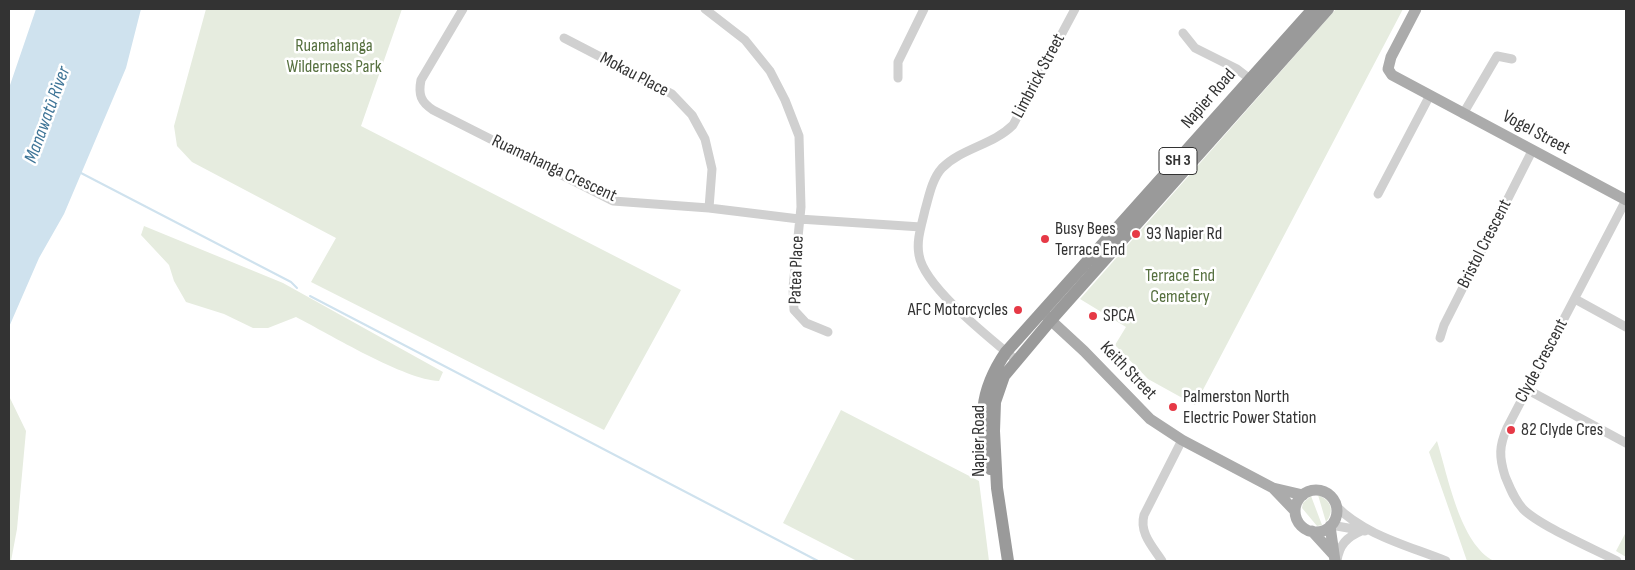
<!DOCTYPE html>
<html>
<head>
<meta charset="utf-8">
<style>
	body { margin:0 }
	#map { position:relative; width:1635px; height:570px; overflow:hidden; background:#fff; font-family:"Sofia Sans Condensed",sans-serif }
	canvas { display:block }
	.frame { position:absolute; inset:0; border:10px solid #333; pointer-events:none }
</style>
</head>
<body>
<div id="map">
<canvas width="1635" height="570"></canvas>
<div class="frame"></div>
</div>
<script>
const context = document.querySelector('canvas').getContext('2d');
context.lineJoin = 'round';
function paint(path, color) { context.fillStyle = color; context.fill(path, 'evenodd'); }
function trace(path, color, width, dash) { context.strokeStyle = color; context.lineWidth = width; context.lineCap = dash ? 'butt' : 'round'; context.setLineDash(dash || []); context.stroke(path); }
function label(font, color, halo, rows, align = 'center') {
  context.font = font + ' "Sofia Sans Condensed",sans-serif'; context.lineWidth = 5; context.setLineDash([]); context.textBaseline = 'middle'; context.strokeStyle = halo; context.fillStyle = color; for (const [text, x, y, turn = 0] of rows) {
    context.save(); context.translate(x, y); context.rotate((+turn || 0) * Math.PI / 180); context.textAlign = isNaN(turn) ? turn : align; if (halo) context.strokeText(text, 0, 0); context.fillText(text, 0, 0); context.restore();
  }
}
paint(new Path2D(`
	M206 9H402L361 126 681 290 604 430 311 282 336 238 192 162 177 146 174 126Z
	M1336 9H1403L1195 405 1148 379 1115 345 1126 327 1080 299Z
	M144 226 283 283 443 372 439 381C405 380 329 334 296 317L268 328H253L224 314 186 302 174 281 169 265 141 235Z
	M9 396 26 431 17 529 11 561H9Z
	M841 410 979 481 989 561H857L783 523Z
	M1437 441C1448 476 1460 544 1494 561H1467L1429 452Z
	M1318 495C1331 500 1335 511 1326 522Z
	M1311 496 1322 525 1317 526 1302 508 1303 503Z
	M1626 532V557L1616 551Z`), '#e6ecdf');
paint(new Path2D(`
	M36 9H141L126 68 64 214 39 258 9 327V88Z`), '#cfe2ee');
trace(new Path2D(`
	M81 173 291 282 297 288
	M310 296 818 561`), '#cfe2ee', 2);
trace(new Path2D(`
	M463 9 421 80C418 95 421 102 433 110L613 201 709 208 799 219 921 227
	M705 9 745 40 770 71 785 100 799 136 801 207 793 288 794 310 806 323 828 332
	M1183 33 1195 48 1237 69 1250 79
	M564 38 672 94 692 115 705 139 712 169 709 208
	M898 78V62L924 9
	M1463 114 1497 56 1512 59
	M1378 194 1429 97
	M1575 299 1626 327
	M1440 338 1444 325 1532 151
	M1016 360C991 339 924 287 919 255 916 240 922 224 925 210 929 196 932 179 942 168 962 148 993 145 1013 125L1075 9
	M1528 390 1626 443
	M1336 506C1364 535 1409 546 1446 561
	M1331 525 1365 531
	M1162 561C1153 547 1139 533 1144 515L1182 440
	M1337 561C1339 545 1347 537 1361 531
	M1617 561C1594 549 1540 526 1523 509 1514 499 1510 488 1505 476 1499 457 1499 446 1507 428L1626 200`), '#d0d0d0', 9);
trace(new Path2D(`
	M1416 9 1391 57 1388 69 1392 75 1626 200
	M1045 315 1084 351 1150 419 1182 440 1273 488 1303 495
	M1273 488 1295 511
	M1295 511a21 21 0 1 1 42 0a21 21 0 1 1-42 0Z
	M1330 526 1335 561
	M1312 531 1333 554`), '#ababab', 11);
trace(new Path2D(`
	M990 469C979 422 978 393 1006 352L1313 9
	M1008 561 997 488 994 431 995 402 1004 376 1051 320 1328 9`), '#9a9a9a', 12);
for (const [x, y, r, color] of [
	[1136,234,5,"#e63946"],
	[1045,239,5,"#e63946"],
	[1018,310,5,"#e63946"],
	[1093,316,5,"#e63946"],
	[1173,407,5,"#e63946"],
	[1511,430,5,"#e63946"]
]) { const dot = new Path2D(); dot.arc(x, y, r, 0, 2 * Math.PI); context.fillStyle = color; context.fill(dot); trace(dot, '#fff', 2); }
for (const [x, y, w] of [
	[1178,161,38]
]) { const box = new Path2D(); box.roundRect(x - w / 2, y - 13.5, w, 27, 4); context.fillStyle = '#fff'; context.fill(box); trace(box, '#333', 1); }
label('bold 16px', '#333', null, [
	["SH 3",1178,161]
]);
label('18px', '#56703f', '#fff', [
	["Ruamahanga",334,46],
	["Wilderness Park",334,67],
	["Terrace End",1180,276],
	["Cemetery",1180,297]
]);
label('18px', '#333', '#fff', [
	["Mokau Place",634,75,28],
	["Limbrick Street",1039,76,-62],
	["Napier Road",1209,99,-49],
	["Vogel Street",1536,133,28],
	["Ruamahanga Crescent",554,169,25],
	["Bristol Crescent",1485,244,-63],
	["Patea Place",797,270,-88],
	["Clyde Crescent",1542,361,-62],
	["Keith Street",1128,371,46],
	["Napier Road",979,441,-90]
]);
label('18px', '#333', '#fff', [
	["Busy Bees",1055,229],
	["Terrace End",1055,250],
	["93 Napier Rd",1146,234],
	["AFC Motorcycles",1008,310,"right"],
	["SPCA",1103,316],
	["Palmerston North",1183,397],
	["Electric Power Station",1183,418],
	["82 Clyde Cres",1521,430]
], 'left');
label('italic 19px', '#3f7597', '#fff', [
	["Manawatū River",48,115,-70]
]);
</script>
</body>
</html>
